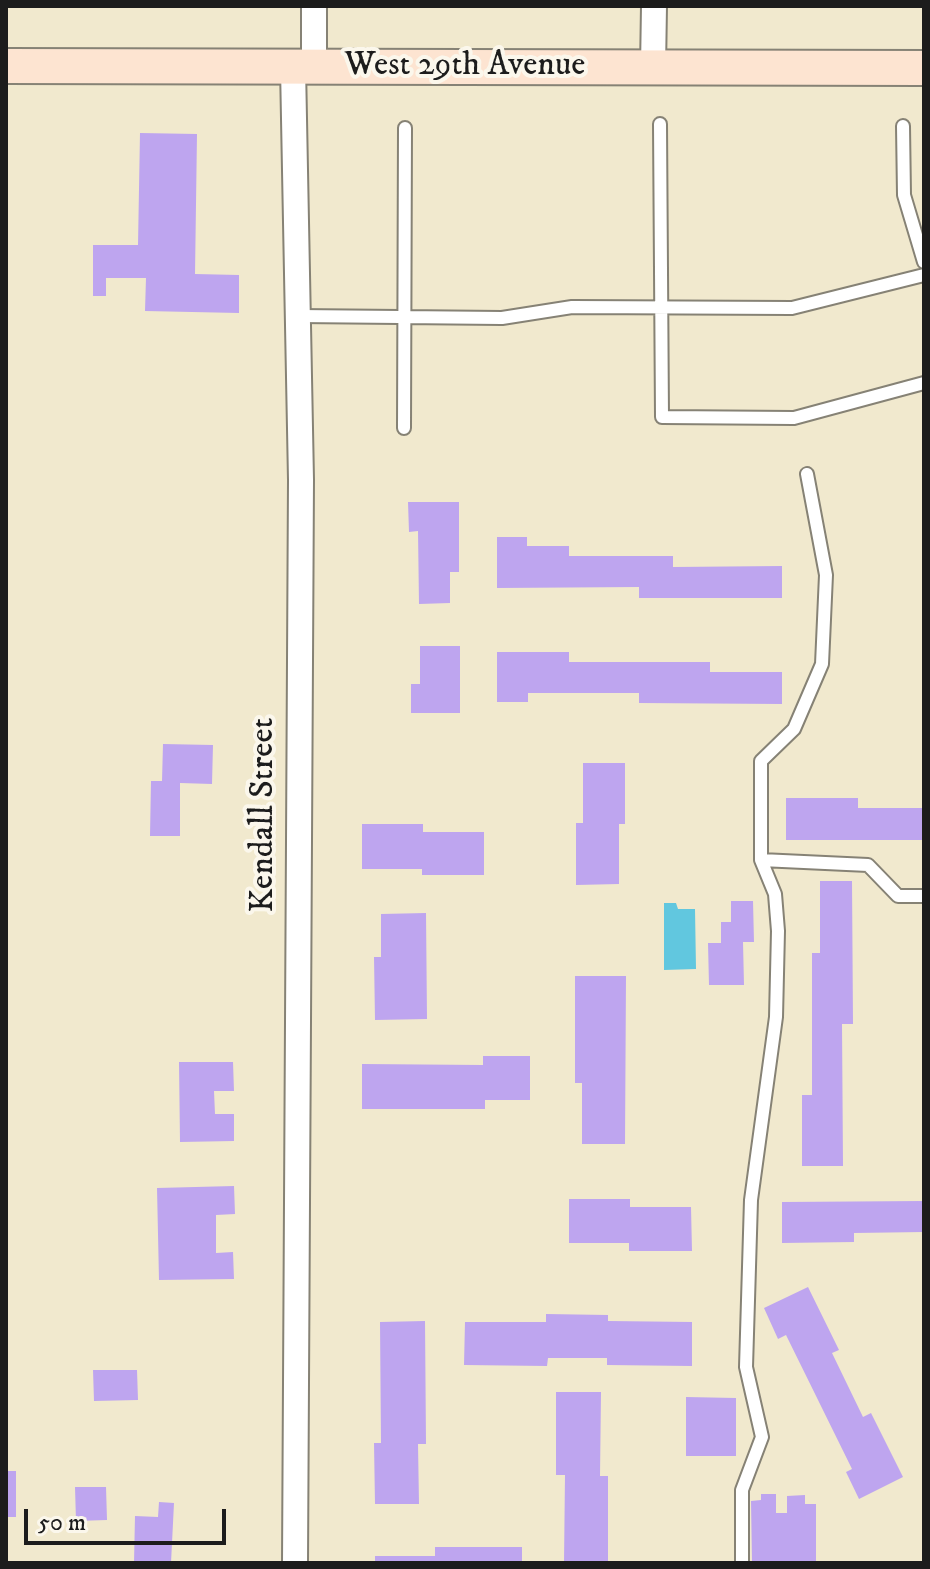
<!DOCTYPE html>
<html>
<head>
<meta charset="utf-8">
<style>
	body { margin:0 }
	#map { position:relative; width:930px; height:1569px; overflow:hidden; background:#f1e9ce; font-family:"IM FELL DW Pica",serif }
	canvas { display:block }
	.frame { position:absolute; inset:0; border:8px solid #1c1c1c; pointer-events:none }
	.scale { position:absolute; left:24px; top:1509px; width:202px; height:36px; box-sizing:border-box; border:4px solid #1c1c1c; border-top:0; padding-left:10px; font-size:24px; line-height:28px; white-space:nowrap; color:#1c1c1c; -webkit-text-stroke:6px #fbf7ec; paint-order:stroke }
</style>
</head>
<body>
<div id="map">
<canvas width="930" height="1569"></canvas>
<div class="frame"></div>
<div class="scale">50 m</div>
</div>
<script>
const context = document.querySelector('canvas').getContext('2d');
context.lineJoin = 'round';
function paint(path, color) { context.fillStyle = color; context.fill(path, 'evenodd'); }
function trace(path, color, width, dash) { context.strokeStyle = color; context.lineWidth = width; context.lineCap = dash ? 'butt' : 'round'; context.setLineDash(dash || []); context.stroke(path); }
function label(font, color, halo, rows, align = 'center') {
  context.font = font + ' "IM FELL DW Pica",serif'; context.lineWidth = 8; context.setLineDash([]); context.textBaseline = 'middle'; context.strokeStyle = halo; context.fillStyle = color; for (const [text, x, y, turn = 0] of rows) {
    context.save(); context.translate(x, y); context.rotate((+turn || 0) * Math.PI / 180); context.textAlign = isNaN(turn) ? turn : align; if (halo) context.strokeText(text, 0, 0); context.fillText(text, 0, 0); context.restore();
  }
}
paint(new Path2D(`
	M664 903H676L678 909H695L696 969 664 970Z`), '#61c7df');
paint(new Path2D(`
	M140 133 197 134 195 274 239 275V313L145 311 146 278H106V296H93V245H138Z
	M408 502H459V572H450V603L419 604 418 531 409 532Z
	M497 537H527V546H569V556H673V567L782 566V598H639V587L497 588Z
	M420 646H460V713H411V684H420Z
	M497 652H569V662H710V672H782V704L639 703V693H528V702H497Z
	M163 744 213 745 212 784 180 783V836H150L151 781H162Z
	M583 763H625V824H619V884L576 885V823H583Z
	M786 798H858V808H924V840H786Z
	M362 824H423V832H484V875H422V869H362Z
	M820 881H852L853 1024H842L843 1166H802V1095H812V953H820Z
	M731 901H753L754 942H743L744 985H709L708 943H721V922H731Z
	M426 913 427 1019 375 1020 374 957H381V914Z
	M575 976H626L625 1144H582V1083H575Z
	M483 1056H530V1100H485V1109H362V1064L483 1065Z
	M179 1062H233L234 1091H214L215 1114H234V1141L180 1142Z
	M234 1186 235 1214 216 1215V1253L233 1252 234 1279 159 1280 157 1188Z
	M569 1199H630V1207H691L692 1251H629V1243H569Z
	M924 1201V1232L854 1233V1242L782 1243V1202Z
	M808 1287 839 1350 832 1353 863 1417 871 1413 903 1477 859 1499 846 1472 852 1469 786 1335 778 1339 764 1308Z
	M546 1314 608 1315V1321L692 1322V1366L607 1365V1358H548L547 1366 464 1365 465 1322H546Z
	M425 1321 426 1444H418L419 1504H375L374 1443H381L380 1322Z
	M93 1370H137L138 1400 94 1401Z
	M556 1392H601L600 1476H608V1563H564L565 1475H556Z
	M686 1397 736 1398V1456H686Z
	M6 1471H16V1517H6Z
	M75 1487H106L107 1520 76 1521Z
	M761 1494H776V1513H787V1496L805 1495V1504H816V1563H752L751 1501 761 1500Z
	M159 1502 174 1503 171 1563H134L135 1516 158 1517Z
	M435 1547H522V1563H375V1556H435Z`), '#bea5ef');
const lane = new Path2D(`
	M660 124 662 417 794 418 924 383
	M903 126 904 195 924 262
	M298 316 502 318 572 307 792 308 924 275
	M404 428 405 128
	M761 860 868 865 898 896H924
	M742 1563V1490L762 1437 746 1367 751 1200 776 1017 778 931 775 894 761 860V761L794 729 822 664 826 575 807 474`);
const street = new Path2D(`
	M314 6V67
	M293 67 301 480 295 1563
	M653 68 654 6`);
const secondary = new Path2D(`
	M6 66 924 68`);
trace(lane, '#868275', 16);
trace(street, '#868275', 28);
trace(secondary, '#868275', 38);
trace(lane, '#fff', 12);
trace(street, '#fff', 24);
trace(secondary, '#fde4d1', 34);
label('34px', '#1c1c1c', '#fbf7ec', [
	["West 29th Avenue",465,67],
	["Kendall Street",265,815,-90]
]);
</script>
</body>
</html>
